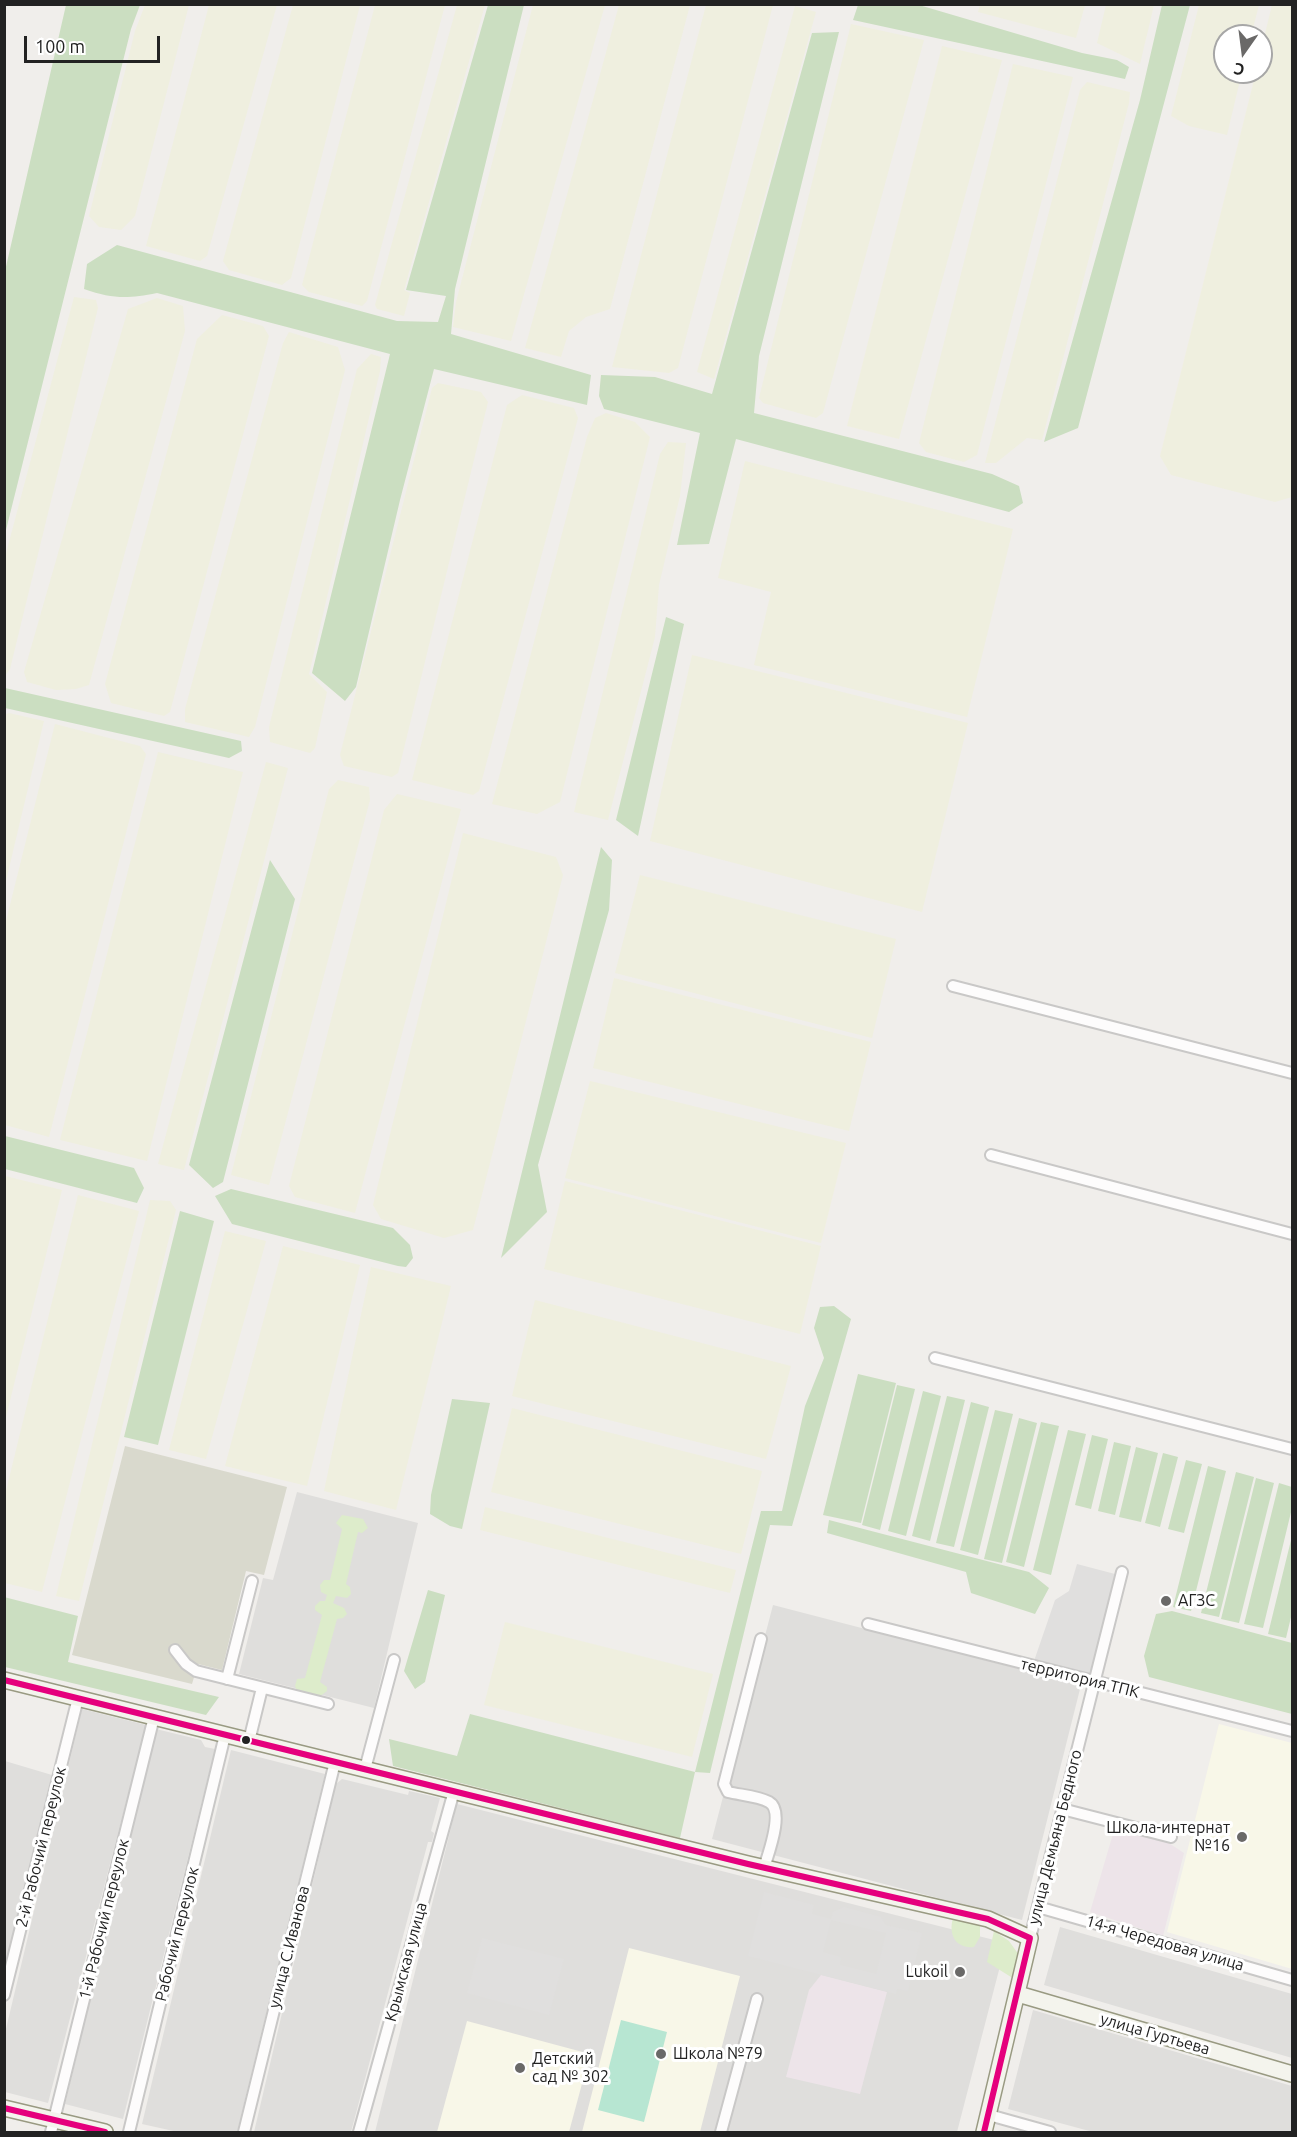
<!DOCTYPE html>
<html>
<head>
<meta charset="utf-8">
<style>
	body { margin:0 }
	#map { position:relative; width:1297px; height:2137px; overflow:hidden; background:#f0eeeb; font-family:Ubuntu,sans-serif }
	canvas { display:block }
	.frame { position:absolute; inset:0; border:6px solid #222; pointer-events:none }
	.north { position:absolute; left:1213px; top:24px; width:60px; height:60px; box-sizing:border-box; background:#fff; border:2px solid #a7a7a7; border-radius:50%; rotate:194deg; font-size:16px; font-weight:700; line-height:24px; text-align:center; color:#222 }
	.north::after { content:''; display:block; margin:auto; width:21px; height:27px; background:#6a6968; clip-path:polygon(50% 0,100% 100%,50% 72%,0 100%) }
	.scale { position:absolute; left:24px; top:36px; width:136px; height:27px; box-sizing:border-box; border:3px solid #222; border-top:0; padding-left:8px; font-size:18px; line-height:21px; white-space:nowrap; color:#222; -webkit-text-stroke:4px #fff; paint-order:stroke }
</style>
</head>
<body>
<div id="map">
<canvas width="1297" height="2137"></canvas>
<div class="frame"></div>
<div class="north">С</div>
<div class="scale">100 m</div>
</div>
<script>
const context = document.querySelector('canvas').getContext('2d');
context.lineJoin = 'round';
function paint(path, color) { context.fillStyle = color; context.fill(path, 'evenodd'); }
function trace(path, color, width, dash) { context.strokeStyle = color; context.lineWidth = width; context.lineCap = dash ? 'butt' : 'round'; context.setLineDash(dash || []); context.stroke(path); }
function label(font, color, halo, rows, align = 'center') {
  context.font = font + ' Ubuntu,sans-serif'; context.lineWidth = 6; context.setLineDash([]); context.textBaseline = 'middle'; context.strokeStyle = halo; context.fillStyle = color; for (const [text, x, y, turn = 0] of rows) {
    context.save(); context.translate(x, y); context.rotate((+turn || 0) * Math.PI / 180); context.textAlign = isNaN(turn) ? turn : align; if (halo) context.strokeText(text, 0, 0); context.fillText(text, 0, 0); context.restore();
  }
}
paint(new Path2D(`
	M297 1492 418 1523 374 1708 239 1674 263 1578 273 1580Z
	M773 1605 1081 1685 1022 1920 712 1839Z
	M82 1709 146 1725 48 2103 5 2092V2033Z
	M156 1729 201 1740 205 1747 215 1749 123 2119 65 2104Z
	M231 1750 325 1774 237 2132H178L142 2124Z
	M5 1761 52 1775 5 1966 4 1761Z
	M342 1779 408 1795 409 1791 440 1798 431 1831 434 1833 432 1842H428L351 2132H254L336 1784Z
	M457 1804 1006 1943 957 2132H375Z
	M1060 1927 1292 1994V2058L1044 1985Z
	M1033 2010 1292 2086V2132H1093L1008 2109Z`), '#dfdedc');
paint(new Path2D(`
	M1115 1827 1161 1838 1184 1853 1163 1936 1090 1912Z
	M821 1975 887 1992 860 2094 786 2077 809 1990Z`), '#ede4e9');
paint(new Path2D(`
	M1219 1724 1292 1743V1969L1167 1932Z
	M629 1948 740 1976 700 2132H582Z
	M467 2021 590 2054 569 2132H437Z`), '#f8f7e8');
paint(new Path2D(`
	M125 1446 287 1487 264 1575 246 1571 222 1670 198 1664 192 1684 72 1655Z`), '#d9d9cd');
paint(new Path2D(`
	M145 5H189L135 216 121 230 99 227 89 216 135 31Z
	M209 5H277L207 256 200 261 146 246Z
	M293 5H360L291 278 282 285 229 270 223 261Z
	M375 5H445L367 301 362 306 309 292 302 285Z
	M457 5H485L404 290 410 293 404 316 377 309 375 305Z
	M533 5H605L511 341 453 327 456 302Z
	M619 5H690L610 309 586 317 569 331 561 357 525 348Z
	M706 5H773L678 368 669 373 612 367Z
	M980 5V4L1085 5 1076 38 978 12Z
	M1106 5H1154L1140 64 1097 43Z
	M1199 5H1259L1251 36H1225V72H1242L1227 135 1189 126 1171 116Z
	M1272 5H1292V497L1275 502 1171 475 1160 456 1256 72H1261V50Z
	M795 6 816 12 714 379 697 372Z
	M851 24 924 40 823 413 816 418 763 403 759 398Z
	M942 46 1002 60 899 439 847 426Z
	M1013 64 1073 77 977 455 964 462 926 452 919 443Z
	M1087 82 1130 92 1129 103 1042 440 1027 438 996 463H985L1080 90Z
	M74 297 96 300 98 308 10 669 5 676V557Z
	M157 298 183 306 185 331 89 685 76 689 56 690 27 682 24 672 128 309Z
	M222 315 263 326 269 336 170 712 164 716 111 703 105 684 197 339Z
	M289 332 338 347 345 370 255 727 249 737 185 722V709L283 343Z
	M371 354 381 357 380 371 309 674 327 692 315 748 310 753 270 742 269 727 357 369Z
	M438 383 481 392 488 402 398 773 392 777 344 766 340 755 432 388Z
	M522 395 574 408 578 418 479 791 473 795 412 780 507 405Z
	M606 413 635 422 650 437 560 802 537 814 492 804 587 437 595 418Z
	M668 442 686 443 680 496 659 585 655 637 608 820 574 812 660 454Z
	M745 461 1013 529 967 717 754 665 771 592 718 578Z
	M692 655 968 723 922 912 650 841Z
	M9 713 44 721 5 885 4 715Z
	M55 724 140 746 146 754 49 1137 5 1125 4 929Z
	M158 752 243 772 147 1161 60 1140Z
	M266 762 288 768 184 1170 158 1164Z
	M338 780 369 787 370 800 269 1185 231 1175 329 789Z
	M397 794 461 809 355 1213 295 1197 289 1186 384 810Z
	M463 833 556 857 563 875 473 1230 444 1238 381 1219 373 1205Z
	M640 875 896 939 872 1038 615 973Z
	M614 978 871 1042 849 1131 593 1068Z
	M590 1081 846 1143 821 1243 565 1178Z
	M5 1176 62 1190 5 1421 4 1176Z
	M565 1181 821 1246 800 1334 544 1269Z
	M78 1195 139 1211 42 1592 5 1583V1495Z
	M150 1200 170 1201 176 1210 79 1601 56 1596Z
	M225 1231 266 1241 206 1459 169 1450Z
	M283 1246 360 1265 307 1486 225 1466Z
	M371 1267 451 1286 396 1510 324 1491Z
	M535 1300 791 1366 766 1459 512 1396Z
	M512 1408 762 1471 741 1554 491 1492Z
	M485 1507 736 1570 730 1593 480 1530Z
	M505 1622 713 1674 692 1757 484 1705Z`), '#efefdf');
paint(new Path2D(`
	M342 1515 363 1519 368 1528 362 1533 358 1532 346 1584 350 1587 351 1594 347 1598 336 1596 333 1603 344 1608 347 1614 343 1618 337 1619 320 1682 327 1687V1691L319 1697 297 1691 295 1686 297 1679 305 1678 322 1615 315 1610V1606L320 1601H325L327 1595 321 1592 320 1585 324 1580H330L342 1529 336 1523Z
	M953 1918 980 1925V1937L974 1947C956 1949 948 1935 953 1918Z
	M994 1931 1009 1941 1019 1955 1016 1976 1011 1977 987 1962Z`), '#ddeccb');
paint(new Path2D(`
	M66 5H140L131 29 5 534V271Z
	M488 5H524L455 289 451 334 591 375 587 405 434 369 400 500 356 687 345 701 312 673 390 354 157 293C127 299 113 299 84 289L87 264 117 245 397 321 438 322 446 296 406 290Z
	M858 5H919L1082 53 1117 60 1129 67 1125 79 853 20Z
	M1162 5H1190L1078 428 1044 442 1140 100Z
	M839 32 759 356 754 413 992 474 1019 486 1023 503 1009 512 736 439 709 544 677 545 700 433 604 409 599 396 601 375 655 377 712 394 812 33Z
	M666 617 684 624 638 836 616 820Z
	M5 688 241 741 242 751 229 758 5 708Z
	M601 847 612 860 609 910 538 1165 547 1212 501 1258Z
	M270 860 295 899 223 1182 213 1188 189 1165Z
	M5 1136 134 1168 144 1188 137 1203 5 1169Z
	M231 1189 393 1228 410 1245 413 1258 406 1267 398 1266 232 1224 215 1196Z
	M180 1211 214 1221 158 1445 124 1437Z
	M834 1306 851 1319 792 1526 770 1525 710 1773 695 1772 680 1838 393 1766 389 1739 457 1756 470 1714 695 1772 761 1511H782L805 1406 824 1358 814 1328 820 1307Z
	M858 1374 896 1383 861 1523 823 1515Z
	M897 1385 915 1389 880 1530 862 1525Z
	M923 1391 941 1396 906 1536 888 1531Z
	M947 1396 965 1400 930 1541 912 1536Z
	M452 1399 490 1403 462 1529 450 1526 430 1514 431 1495Z
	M971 1402 989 1407 954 1547 936 1543Z
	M995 1410 1013 1414 978 1555 960 1550Z
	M1019 1418 1037 1423 1002 1563 984 1559Z
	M1041 1422 1059 1426 1024 1567 1006 1562Z
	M1068 1430 1086 1434 1051 1575 1033 1570Z
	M1092 1435 1108 1439 1091 1509 1075 1505Z
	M1114 1442 1131 1446 1115 1515 1098 1511Z
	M1136 1447 1158 1453 1141 1522 1119 1517Z
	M1163 1453 1178 1457 1160 1527 1145 1523Z
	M1186 1460 1202 1464 1184 1533 1168 1529Z
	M1208 1466 1226 1471 1191 1611 1173 1607Z
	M1236 1472 1254 1477 1219 1617 1201 1613Z
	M1256 1478 1274 1483 1239 1623 1221 1619Z
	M1279 1483 1292 1487V1508L1263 1628 1244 1624Z
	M829 1520 1029 1572 1049 1588 1035 1614 971 1593 966 1572 827 1533Z
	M1292 1536V1613L1286 1638 1268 1634Z
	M428 1590 445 1595 425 1682 415 1689 404 1671Z
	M4 1597 78 1616 68 1662 219 1697 206 1715 5 1667Z
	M1172 1611 1292 1643V1714L1149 1677 1144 1656 1156 1614Z`), '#cbdec1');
paint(new Path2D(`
	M621 2020 667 2032 644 2122 598 2110Z`), '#b7e6d2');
paint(new Path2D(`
	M1077 1564 1115 1574 1090 1674 1034 1661 1055 1600 1069 1591Z
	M764 1892 814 1905 812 1914 831 1919 833 1912 844 1907 881 1917 886 1925 922 1933 908 1991 897 1989 896 1994 748 1956ZM831 1920 886 1933 876 1974 840 1965 841 1957 823 1952Z
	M482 1938 564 1959 549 2015 467 1993Z`), '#e0dfde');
const street = new Path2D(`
	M953 986 1292 1073
	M991 1155 1292 1234
	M935 1358 1292 1449
	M868 1624 1292 1731
	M761 1639 724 1784 728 1792C740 1795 758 1796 769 1802 785 1811 768 1854 764 1868
	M175 1650 186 1664 196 1671 328 1704
	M227 1679 252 1581
	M249 1741 262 1688
	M365 1769 394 1660
	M1062 1809 1171 1837
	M1038 1907 1292 1980
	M1030 1938 1122 1572
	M4 1995 78 1698
	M989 2115 1050 2132
	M51 2132 154 1717
	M129 2132 225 1735
	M244 2132 335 1762
	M359 2132 454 1791
	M721 2132 757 1999`);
const secondary = new Path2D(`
	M4 1680 748 1864 988 1919 1030 1938 984 2132
	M1018 1994 1292 2074
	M4 2108 105 2132`);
trace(street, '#c9c8c7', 14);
trace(secondary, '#999a82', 18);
trace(street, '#fdfcfc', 10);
trace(secondary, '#f4f4ed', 15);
trace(new Path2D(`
	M4 1680 748 1864 988 1919 1030 1938 984 2132
	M4 2108 105 2132`), '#e5007d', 6);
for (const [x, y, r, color] of [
	[1166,1601,6,"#6a6968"],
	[246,1740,5,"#222"],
	[1242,1837,6,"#6a6968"],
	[960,1972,6,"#6a6968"],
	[661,2054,6,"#6a6968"],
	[520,2068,6,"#6a6968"]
]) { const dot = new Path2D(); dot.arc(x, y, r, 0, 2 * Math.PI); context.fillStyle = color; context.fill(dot); trace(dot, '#fff', 2); }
label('16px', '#222', '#fff', [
	["АГЗС",1178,1601],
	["Школа-интернат",1230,1828,"right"],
	["№16",1230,1846,"right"],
	["Lukoil",948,1972,"right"],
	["Школа №79",673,2054],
	["Детский",532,2059],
	["сад № 302",532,2077]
], 'left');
label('16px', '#222', '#fff', [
	["территория ТПК",1080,1678,14],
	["улица Демьяна Бедного",1055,1837,-76],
	["2-й Рабочий переулок",41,1847,-76],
	["1-й Рабочий переулок",104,1919,-76],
	["Рабочий переулок",177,1934,-76],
	["14-я Чередовая улица",1165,1943,16],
	["улица С.Иванова",289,1947,-76],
	["Крымская улица",406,1962,-75],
	["улица Гуртьева",1155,2034,16]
]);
</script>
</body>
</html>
